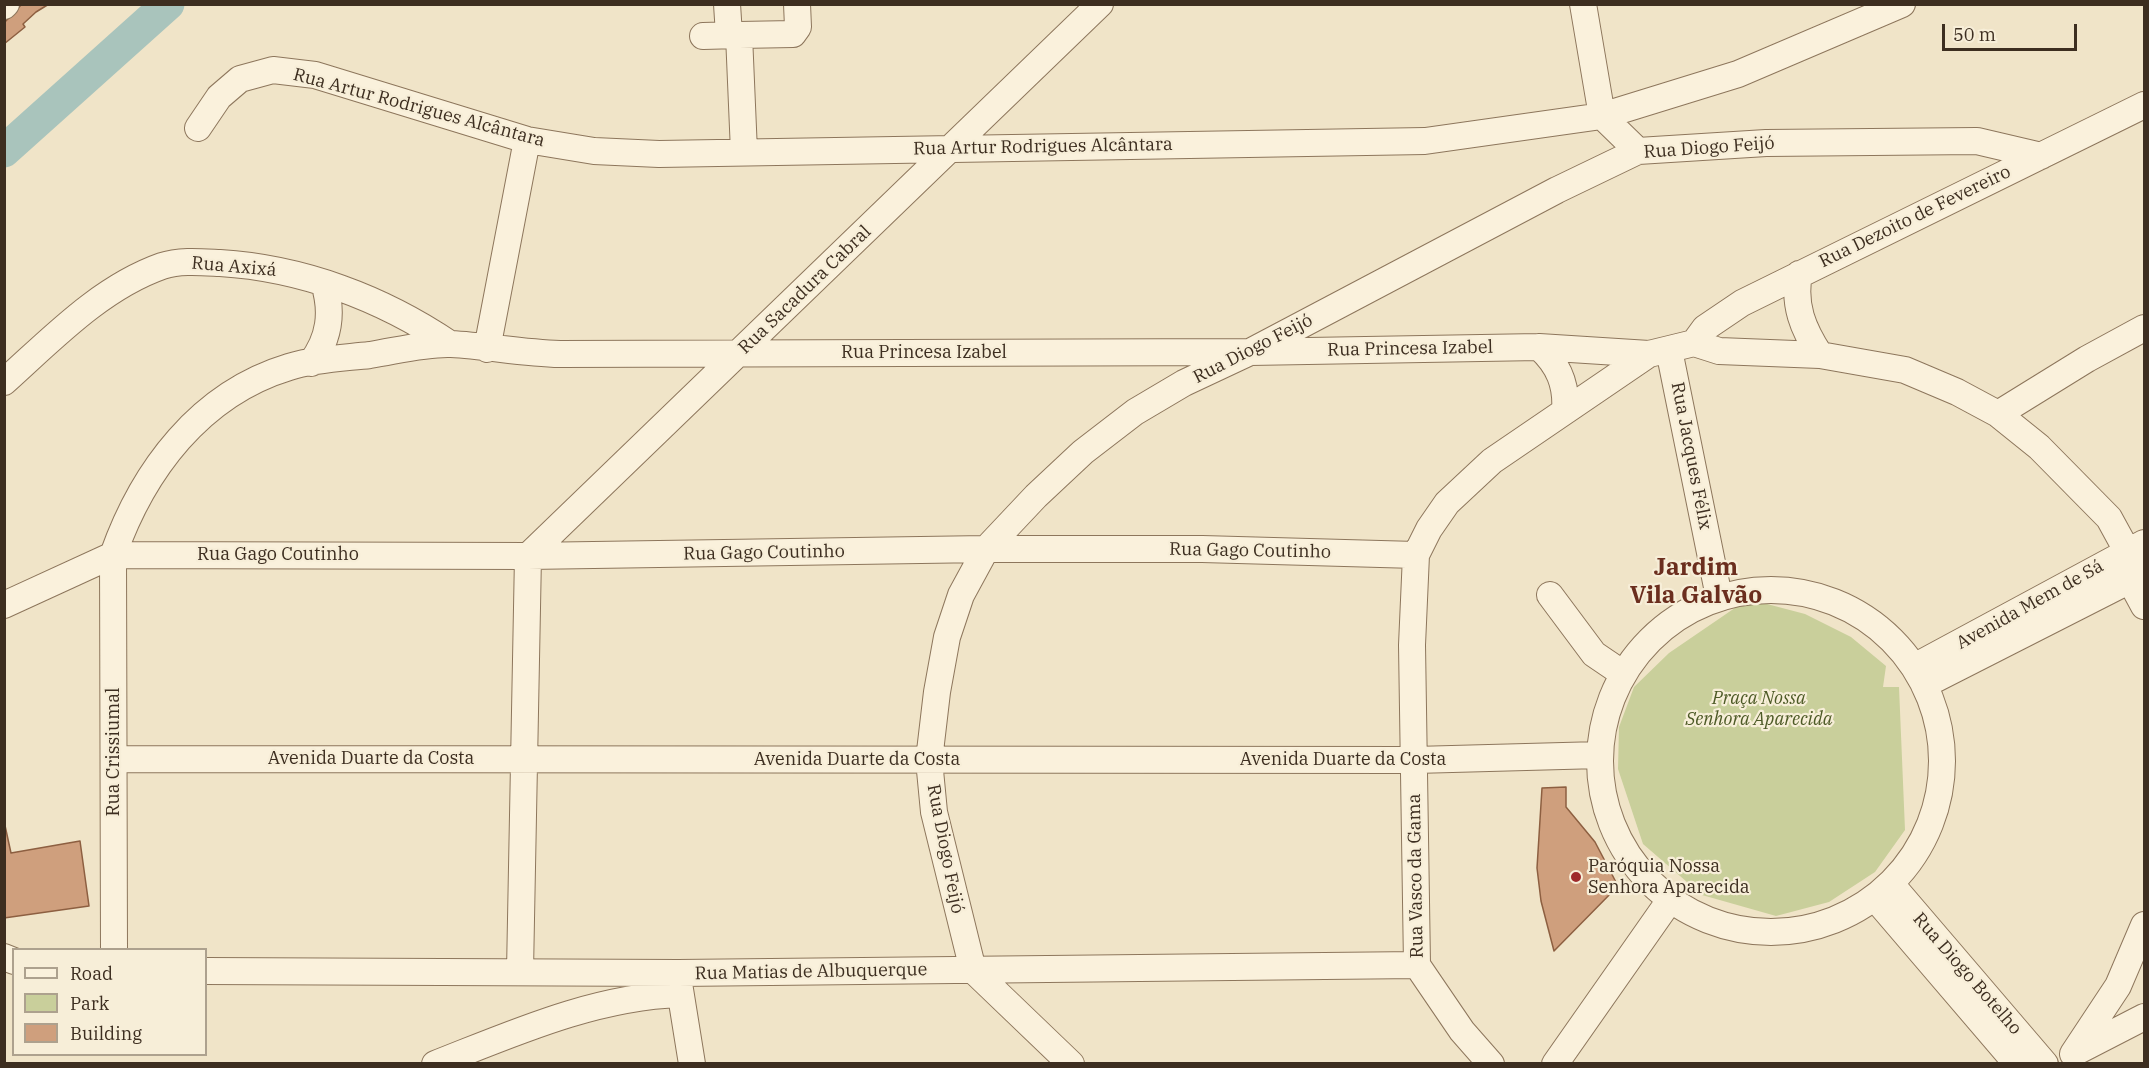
<!DOCTYPE html>
<html>
<head>
<meta charset="utf-8">
<style>
	body { margin:0 }
	#map { position:relative; width:2149px; height:1068px; overflow:hidden; background:#f0e4c8; font-family:"IBM Plex Serif",serif }
	canvas { display:block }
	.frame { position:absolute; inset:0; border:6px solid #3d2e20; pointer-events:none }
	.legend { position:absolute; left:12px; top:948px; width:195px; height:108px; box-sizing:border-box; background:#f7eed8; border:2px solid #ada18e; margin:0; padding:8px 10px; list-style:none; font-size:18px; color:#3d2e20 }
	.legend li { display:flex; align-items:center; gap:12px; height:30px }
	.legend b { width:30px; border:2px solid #ada18e }
	.scale { position:absolute; left:1942px; top:24px; width:135px; height:27px; box-sizing:border-box; border:3px solid #3d2e20; border-top:0; padding-left:8px; font-size:18px; line-height:21px; white-space:nowrap; color:#3d2e20; -webkit-text-stroke:4px #f7eed8; paint-order:stroke }
</style>
</head>
<body>
<div id="map">
<canvas width="2149" height="1068"></canvas>
<div class="frame"></div>
<ul class="legend">
<li><b style="height:8px;background:#faf1dc"></b>Road</li>
<li><b style="height:16px;background:#c9cf9b"></b>Park</li>
<li><b style="height:16px;background:#cf9f7d"></b>Building</li>
</ul>
<div class="scale">50 m</div>
</div>
<script>
const context = document.querySelector('canvas').getContext('2d');
context.lineJoin = 'round';
function paint(path, color) { context.fillStyle = color; context.fill(path, 'evenodd'); }
function trace(path, color, width, dash) { context.strokeStyle = color; context.lineWidth = width; context.lineCap = dash ? 'butt' : 'round'; context.setLineDash(dash || []); context.stroke(path); }
function label(font, color, halo, rows, align = 'center') {
  context.font = font + ' "IBM Plex Serif",serif'; context.lineWidth = 4.5; context.setLineDash([]); context.textBaseline = 'middle'; context.strokeStyle = halo; context.fillStyle = color; for (const [text, x, y, turn = 0] of rows) {
    context.save(); context.translate(x, y); context.rotate((+turn || 0) * Math.PI / 180); context.textAlign = isNaN(turn) ? turn : align; if (halo) context.strokeText(text, 0, 0); context.fillText(text, 0, 0); context.restore();
  }
}
paint(new Path2D(`
	M1748 599 1805 614 1851 637 1886 666 1883 687H1899L1905 830 1875 872 1829 902 1776 916 1702 895 1643 844 1618 769 1619 727 1634 687 1669 653Z`), '#c9cf9b');
trace(new Path2D(`
	M4 151 168 4`), '#a9c4bc', 33);
const building = new Path2D(`
	M22 4H49L36 12 23 24 25 27 4 44V23Z
	M1566 787V807L1595 842 1618 886 1554 951 1541 901 1537 868 1542 788Z
	M4 821 11 853 80 841 89 906 4 918Z`);
paint(building, '#cf9f7d');
trace(building, '#8d5f41', 1.5);
const minor = new Path2D(`
	M727 4 729 35
	M1583 4 1602 116 1638 151
	M4 6 6 4
	M703 36 739 35
	M198 128 219 97 240 79 273 70 315 75 527 140 594 151 659 154 1425 141 1602 116 1738 74 1902 4
	M744 152 739 35 793 34 798 27 797 4
	M1799 274C1793 305 1803 329 1820 355
	M1694 343 1705 328 1742 303 2144 105
	M1539 347C1559 365 1567 385 1565 411
	M487 349 527 140
	M1669 350 1719 597
	M311 363C330 338 333 312 324 283
	M4 382C52 339 100 288 162 266 180 260 201 262 220 263 302 268 382 298 450 344
	M1998 414 2087 359 2144 328
	M2124 569 2144 606
	M1600 761a171 171 0 1 1 342 0a171 171 0 1 1-342 0Z
	M1550 595 1594 654 1622 673
	M4 605 113 555 528 556 986 549H1202L1416 555
	M1914 667 2144 543
	M1924 685 2144 573
	M114 759 1415 760 1600 755
	M1891 884 2045 1064
	M1875 898 2017 1064
	M114 950 113 555C143 470 200 394 289 367 315 359 344 358 370 355 396 351 425 343 451 344 487 346 523 353 560 354L1250 352 1539 347 1649 354 1694 343 1719 351 1820 355 1905 370 1957 392 1998 414 2039 447 2109 518 2144 582
	M4 957 14 961
	M206 971 678 973 1417 965
	M520 971 528 556 1100 4
	M678 977 692 1064
	M2078 1051 2144 1017
	M2073 1054 2118 986 2144 925
	M435 1064C514 1033 594 997 680 994
	M1071 1064 973 970 934 812 929 760 937 692 947 637 961 595 986 549 1036 496 1083 452 1135 412 1184 383 1250 352 1557 190 1638 151 1766 143 1977 141 2041 156
	M1491 1064 1462 1031 1417 965 1412 645 1416 555 1429 529 1447 503 1492 461 1649 354
	M1555 1064 1670 900`);
trace(minor, '#8d765c', 28);
trace(minor, '#faf1dc', 26);
for (const [x, y, r, color] of [
	[1576,877,6,"#9e2a2b"]
]) { const dot = new Path2D(); dot.arc(x, y, r, 0, 2 * Math.PI); context.fillStyle = color; context.fill(dot); trace(dot, '#f7eed8', 2); }
label('18px', '#3d2e20', '#f7eed8', [
	["Rua Artur Rodrigues Alcântara",419,108,15],
	["Rua Artur Rodrigues Alcântara",1043,147,-1],
	["Rua Diogo Feijó",1709,148,-4],
	["Rua Dezoito de Fevereiro",1915,217,-26],
	["Rua Axixá",234,267,5],
	["Rua Sacadura Cabral",805,290,-44],
	["Rua Diogo Feijó",1253,349,-27],
	["Rua Princesa Izabel",1410,349,-1],
	["Rua Princesa Izabel",924,353],
	["Rua Jacques Félix",1691,456,79],
	["Rua Gago Coutinho",1250,551,1],
	["Rua Gago Coutinho",764,553,-1],
	["Rua Gago Coutinho",278,555],
	["Avenida Mem de Sá",2030,605,-29],
	["Rua Crissiumal",114,752,-90],
	["Avenida Duarte da Costa",371,759],
	["Avenida Duarte da Costa",857,760],
	["Avenida Duarte da Costa",1343,760],
	["Rua Diogo Feijó",945,849,79],
	["Rua Vasco da Gama",1416,876,-91],
	["Rua Matias de Albuquerque",811,972,-1],
	["Rua Diogo Botelho",1967,974,49]
]);
label('italic 18px', '#4d5a26', '#f7eed8', [
	["Praça Nossa",1759,699],
	["Senhora Aparecida",1759,720]
]);
label('18px', '#3d2e20', '#f7eed8', [
	["Paróquia Nossa",1588,867],
	["Senhora Aparecida",1588,888]
], 'left');
label('bold 24px', '#6b2e1e', '#f7eed8', [
	["Jardim",1696,568],
	["Vila Galvão",1696,596]
]);
</script>
</body>
</html>
